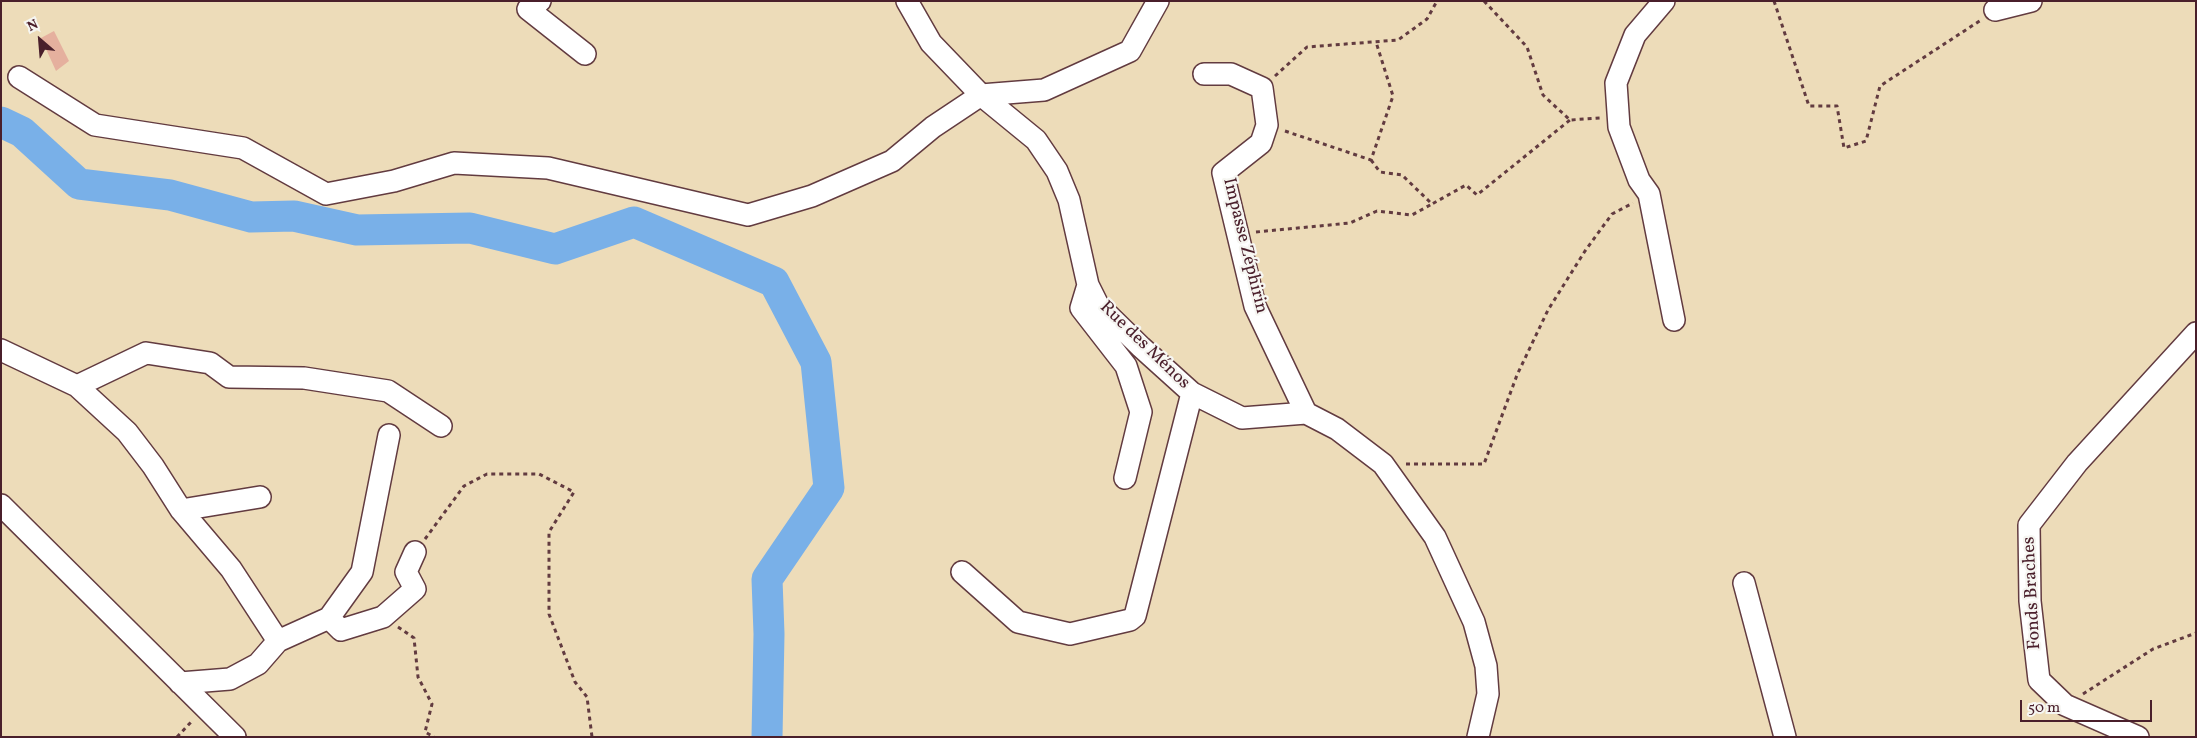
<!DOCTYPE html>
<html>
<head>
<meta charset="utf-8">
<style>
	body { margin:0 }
	#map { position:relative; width:2197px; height:738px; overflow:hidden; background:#eddcb9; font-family:Vollkorn,serif }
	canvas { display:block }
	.frame { position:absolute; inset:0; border:2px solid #4a1f2b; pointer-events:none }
	.north { position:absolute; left:15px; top:15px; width:50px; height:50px; -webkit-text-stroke:4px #f6f6f2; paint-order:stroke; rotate:333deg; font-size:14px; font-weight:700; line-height:20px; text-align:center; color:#4a1f2b }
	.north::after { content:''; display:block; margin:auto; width:18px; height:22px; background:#4a1f2b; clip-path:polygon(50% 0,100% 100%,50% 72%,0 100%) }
	.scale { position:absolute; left:2020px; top:700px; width:132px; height:22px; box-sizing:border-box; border:2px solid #4a1f2b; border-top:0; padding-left:6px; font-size:15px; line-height:18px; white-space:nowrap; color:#4a1f2b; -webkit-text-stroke:4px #f6f6f2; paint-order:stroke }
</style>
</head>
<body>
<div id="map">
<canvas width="2197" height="738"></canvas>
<div class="frame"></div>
<div class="north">N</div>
<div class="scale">50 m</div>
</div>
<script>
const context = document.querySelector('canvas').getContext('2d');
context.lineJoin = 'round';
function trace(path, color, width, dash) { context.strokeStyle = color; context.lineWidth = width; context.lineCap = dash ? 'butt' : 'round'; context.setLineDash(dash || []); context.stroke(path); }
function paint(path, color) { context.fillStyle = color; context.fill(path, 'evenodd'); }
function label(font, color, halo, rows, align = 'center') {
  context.font = font + ' Vollkorn,serif'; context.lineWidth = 4.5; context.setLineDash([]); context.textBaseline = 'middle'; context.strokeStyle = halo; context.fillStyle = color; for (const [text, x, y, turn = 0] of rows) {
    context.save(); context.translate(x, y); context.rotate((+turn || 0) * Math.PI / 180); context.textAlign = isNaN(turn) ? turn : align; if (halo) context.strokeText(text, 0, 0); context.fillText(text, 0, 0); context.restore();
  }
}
trace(new Path2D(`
	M1 122 22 132 79 184 170 195 251 217 294 216 357 230 470 228 555 249 634 222 774 282 816 362 829 488 767 579 769 634 767 737`), '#79b0e8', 31);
paint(new Path2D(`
	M54 31 69 61 56 71 41 38Z`), '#e5b09e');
const minor = new Path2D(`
	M540 1 528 9 585 54
	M907 1 931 43 981 95 1036 140 1057 171 1069 200 1088 285 1098 305 1141 347 1192 393 1242 418 1306 413 1337 429 1383 464 1435 537 1474 622 1486 666 1488 694 1478 737
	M1664 1 1635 35 1616 83 1619 127 1639 180 1649 194 1674 320
	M1995 10 2031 1
	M1204 74H1231L1262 88 1267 125 1261 143 1223 173 1255 306 1306 413
	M19 77 95 125 243 148 326 194 394 181 454 163 548 168 748 215 812 196 892 161 933 127 981 95 1044 90 1130 51 1158 1
	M1088 285 1081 308 1126 366 1141 412 1125 478
	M1 350 77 386 127 432 153 466 181 510 231 569 278 641 258 664 230 679 180 683
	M77 386 146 353 210 363 229 377 304 378 388 391 441 426
	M1 505 235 737
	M181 510 260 497
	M962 572 1018 622 1070 634 1130 620 1135 616 1192 393
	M1744 583 1785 737
	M329 618 341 630 383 617 415 589 406 572 415 552
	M278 641 329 618 362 572 389 435
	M2138 737 2065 705 2039 680 2030 601 2029 525 2077 463 2196 333`);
trace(minor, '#623b40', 24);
trace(new Path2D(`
	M1484 1 1527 47 1543 95 1570 120 1600 118
	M1774 1 1809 106H1837L1844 148 1866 141 1880 86 1981 20
	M1275 76 1307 47 1398 40 1427 19 1437 1
	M1285 131 1371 160 1393 96 1376 42
	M1371 160 1380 172 1402 175 1432 204 1466 185 1477 195 1570 120
	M1256 232 1350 223 1377 211 1412 215 1432 204
	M1406 464H1484L1517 375 1548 310 1585 251 1612 214 1633 203
	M425 539 464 486 487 474H539L574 492 549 532V614L575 682 587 697 592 737
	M398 627 414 638 418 677 432 704 425 732 434 737
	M2083 694 2153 649 2196 633
	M177 737 192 721`), '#623b40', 3, [4, 4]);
trace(minor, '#fff', 21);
label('18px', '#4a1f2b', '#f6f6f2', [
	["Impasse Zéphirin",1244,246,76],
	["Rue des Ménos",1144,346,44],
	["Fonds Braches",2033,593,-93]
]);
</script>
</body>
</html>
